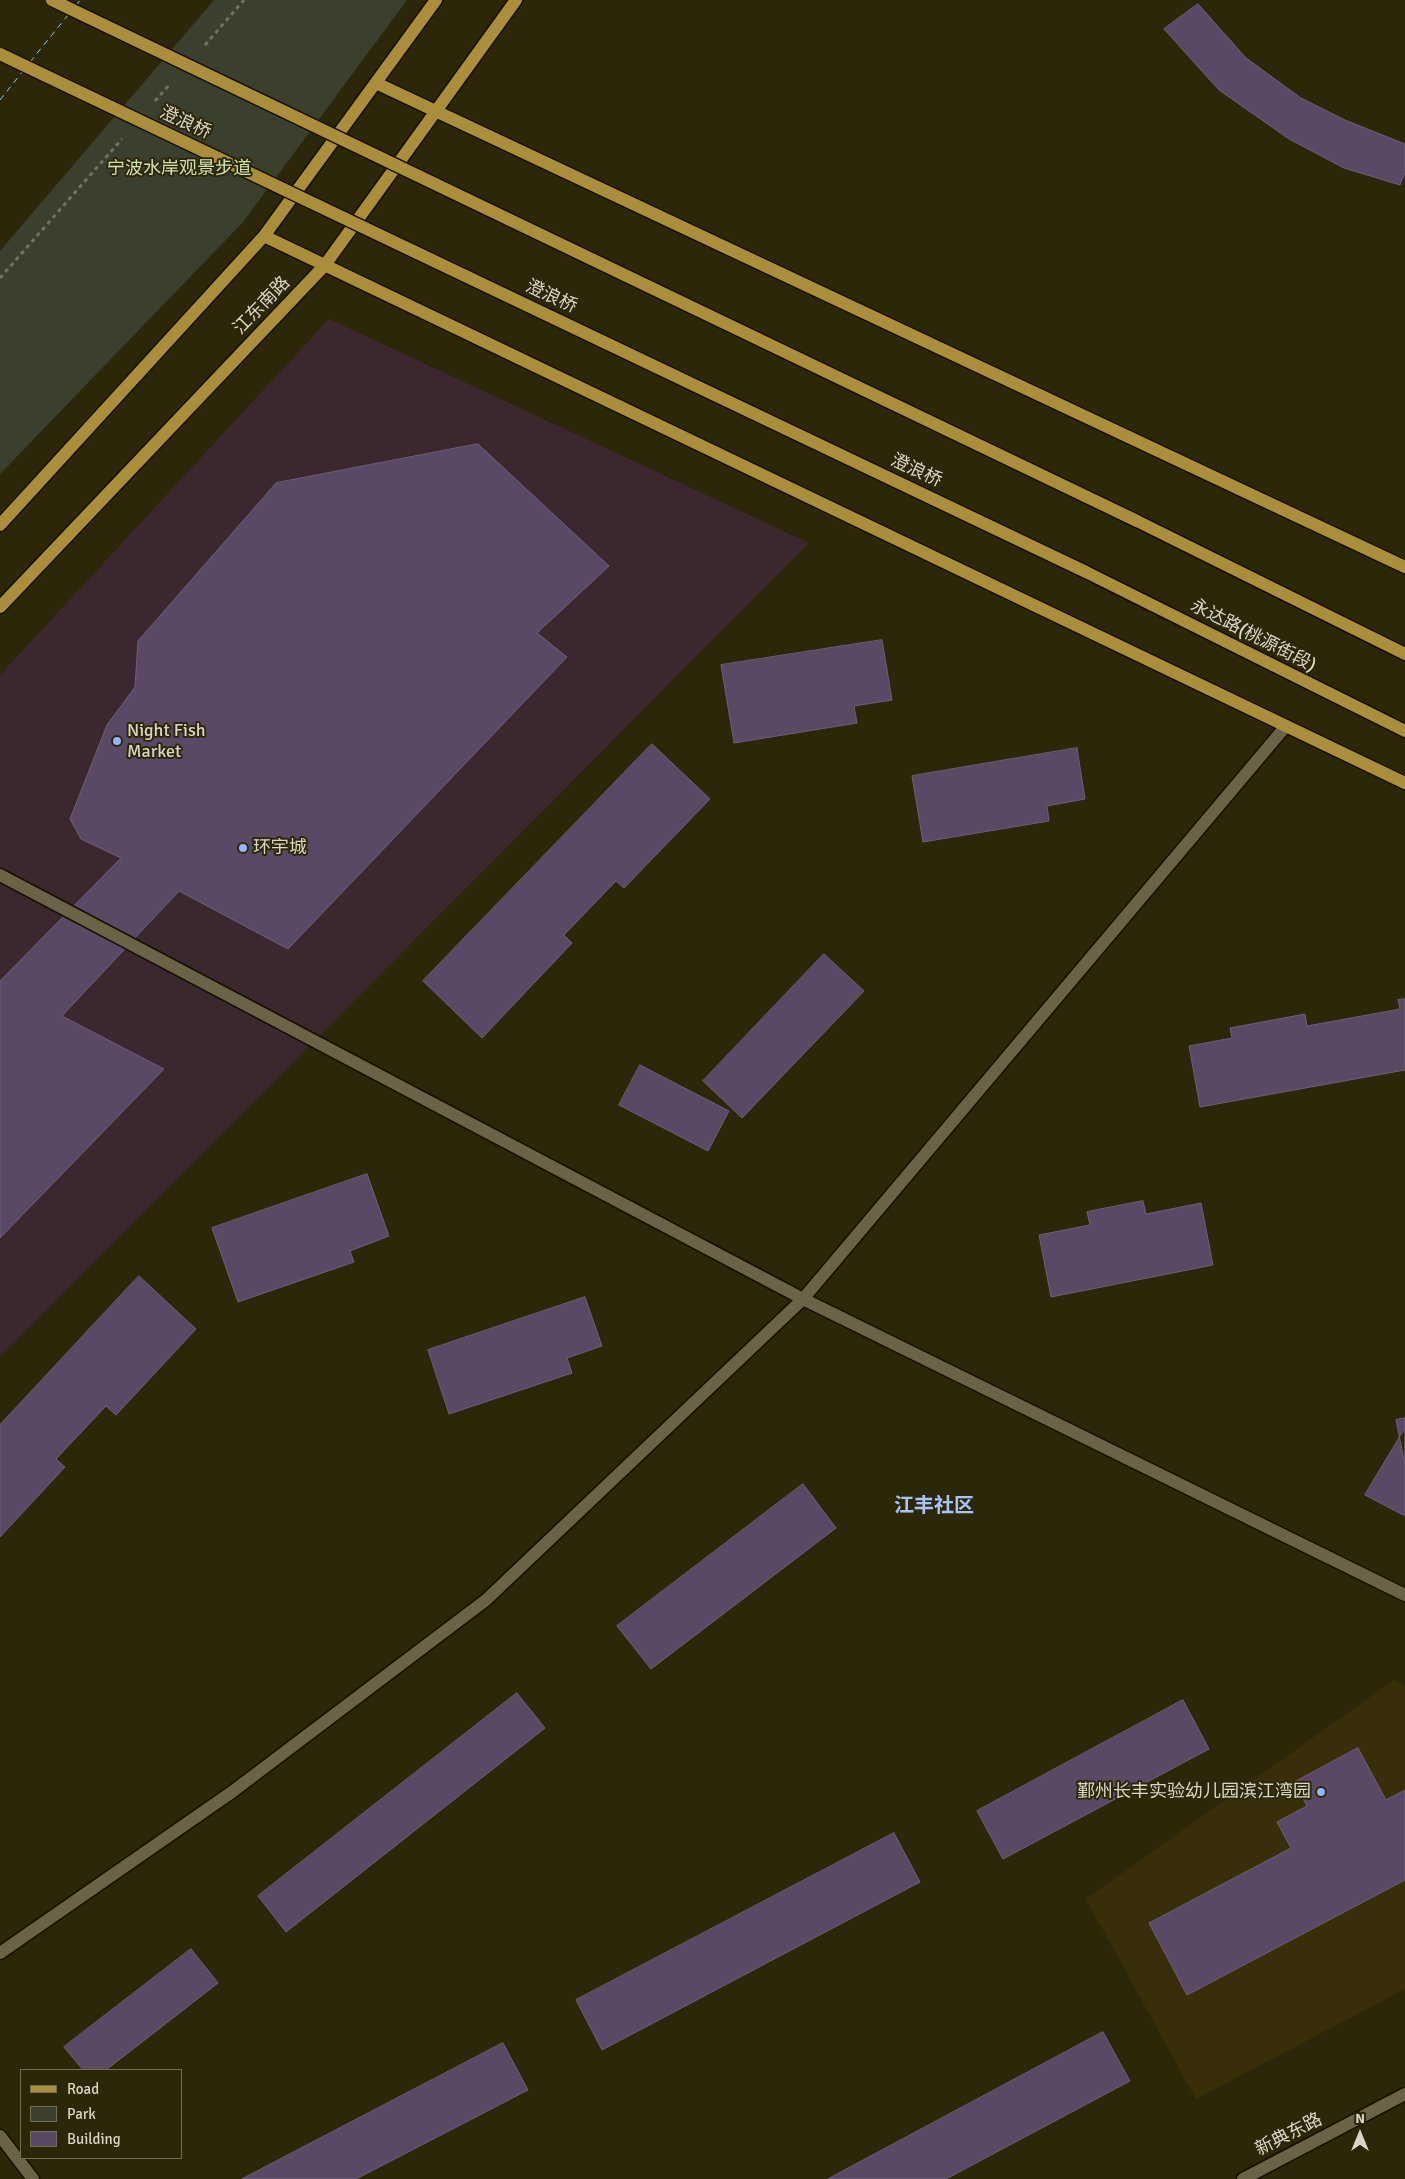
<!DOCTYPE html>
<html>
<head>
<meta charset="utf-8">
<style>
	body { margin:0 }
	#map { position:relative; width:1405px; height:2179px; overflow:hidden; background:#2d270a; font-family:Signika,sans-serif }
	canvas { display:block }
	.legend { position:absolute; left:20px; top:2069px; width:162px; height:90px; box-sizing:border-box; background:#2d270a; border:1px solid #726d55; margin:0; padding:6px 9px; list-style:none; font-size:15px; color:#dad6c6 }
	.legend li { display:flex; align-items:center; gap:10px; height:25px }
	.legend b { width:25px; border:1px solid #726d55 }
	.north { position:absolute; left:1335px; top:2109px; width:50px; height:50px; -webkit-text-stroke:4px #2d270a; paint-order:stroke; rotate:0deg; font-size:14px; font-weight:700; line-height:20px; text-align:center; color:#dad6c6 }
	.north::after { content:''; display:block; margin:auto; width:18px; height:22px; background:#dad6c6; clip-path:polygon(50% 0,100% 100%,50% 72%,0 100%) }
</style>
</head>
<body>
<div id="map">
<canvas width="1405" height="2179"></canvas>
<ul class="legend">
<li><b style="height:6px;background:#aa8e3b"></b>Road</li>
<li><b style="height:14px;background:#3a402d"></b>Park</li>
<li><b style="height:14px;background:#594964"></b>Building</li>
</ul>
<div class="north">N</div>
</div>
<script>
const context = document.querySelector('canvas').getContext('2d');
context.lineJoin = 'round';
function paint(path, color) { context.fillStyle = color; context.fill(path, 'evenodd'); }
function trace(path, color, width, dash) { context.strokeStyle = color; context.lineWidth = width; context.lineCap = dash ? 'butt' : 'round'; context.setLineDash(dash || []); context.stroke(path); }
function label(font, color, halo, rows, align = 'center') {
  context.font = font + ' Signika,"Noto Sans SC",sans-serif'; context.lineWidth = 4; context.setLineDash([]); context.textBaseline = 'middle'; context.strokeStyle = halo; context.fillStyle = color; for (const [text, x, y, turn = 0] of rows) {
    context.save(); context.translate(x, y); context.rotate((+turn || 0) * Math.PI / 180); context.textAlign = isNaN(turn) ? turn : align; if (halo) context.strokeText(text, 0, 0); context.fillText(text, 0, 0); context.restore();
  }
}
paint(new Path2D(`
	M329 319 809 543 0 1357V675Z`), '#3b282e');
paint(new Path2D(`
	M1394 1680 1405 1686V1989L1196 2099 1086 1899Z`), '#382f0a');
paint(new Path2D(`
	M214 0H407L243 222 0 474V251Z`), '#3a402d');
paint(new Path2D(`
	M0 0H191L36 194 0 176Z`), '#2d270a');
trace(new Path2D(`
	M76 6 80 0
	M30 62 68 15
	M0 100 23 71`), '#89cbe9', 1, [6, 5]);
const building = new Path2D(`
	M1198 4 1246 58 1301 98 1345 120 1405 144V173L1400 185 1344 168 1289 139 1219 90 1164 29Z
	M478 444 609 566 537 633 567 657 288 949 179 891 62 1016 164 1069 0 1238V981L121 858 81 839 70 819 107 725 135 687 138 641 276 483Z
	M882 640 892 700 854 706 857 723 734 743 721 665Z
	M652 744 710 799 624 888 616 881 564 935 572 943 482 1038 423 981Z
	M1077 748 1085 799 1047 806 1049 821 923 842 912 776Z
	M824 954 864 991 742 1118 703 1081Z
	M1405 999V1070L1200 1107 1189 1046 1232 1038 1230 1028 1305 1014 1307 1026 1400 1009 1398 1000Z
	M640 1065 729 1111 708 1151 619 1105Z
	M367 1174 389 1236 350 1251 354 1262 238 1302 212 1228Z
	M1143 1201 1146 1214 1201 1203 1213 1265 1051 1297 1039 1235 1090 1225 1087 1212Z
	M139 1276 196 1329 116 1415 106 1406 56 1459 65 1467 0 1537V1425Z
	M585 1297 602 1346 567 1358 572 1373 449 1414 428 1350Z
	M1405 1418V1465L1396 1420Z
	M1405 1428V1516L1365 1495Z
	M803 1484 836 1528 651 1669 617 1626Z
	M517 1693 545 1728 286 1932 258 1896Z
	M1183 1700 1209 1749 1003 1859 977 1811Z
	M1358 1748 1386 1800 1405 1790V1880L1187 1995 1149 1923 1291 1848 1277 1822 1307 1806 1295 1782Z
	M894 1833 920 1882 602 2050 576 2000Z
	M191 1949 218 1983 106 2070H83L64 2047Z
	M1103 2032 1130 2081 946 2179H828Z
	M503 2043 528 2090 356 2179H242Z`);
paint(building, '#594964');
trace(building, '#6e5f79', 1);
const minor = new Path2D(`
	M0 875 803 1299 1405 1595
	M0 1953 232 1792 486 1600 803 1299 1286 726`);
const tertiary = new Path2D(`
	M0 2136 33 2179`);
const secondary = new Path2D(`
	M1243 2179 1405 2094`);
const primary = new Path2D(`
	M376 83 1405 567
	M264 236 1405 783
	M1137 521 1405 654
	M0 525 264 236 436 0
	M1086 572 1405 731
	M0 607 325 265 516 0`);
trace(minor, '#160f00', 15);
trace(tertiary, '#160f00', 15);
trace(secondary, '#160f00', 15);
trace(primary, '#160f00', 15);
trace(new Path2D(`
	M205 45 244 0
	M155 101 169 85
	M0 278 122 139`), '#76715a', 3, [4, 4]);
trace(minor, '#6a6346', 12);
trace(tertiary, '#6a6346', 12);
trace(secondary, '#6a6346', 12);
trace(primary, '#aa8e3b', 12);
const primaryBridge = new Path2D(`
	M52 0 1137 521
	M0 54 1086 572`);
trace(primaryBridge, '#160f00', 15, []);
trace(primaryBridge, '#aa8e3b', 12);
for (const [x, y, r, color] of [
	[117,741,5,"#92b7fd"],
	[243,848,5,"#92b7fd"],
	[1321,1792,5,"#92b7fd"]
]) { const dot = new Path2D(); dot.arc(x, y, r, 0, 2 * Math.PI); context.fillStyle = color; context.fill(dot); trace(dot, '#2d270a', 2); }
label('18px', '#dad6c6', '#2d270a', [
	["澄浪桥",185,123,25],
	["澄浪桥",551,297,25],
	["江东南路",262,306,-46],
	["澄浪桥",916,471,25],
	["永达路(桃源街段)",1253,636,27],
	["新典东路",1289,2135,-27]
]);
label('18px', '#cfe2a9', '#2d270a', [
	["宁波水岸观景步道",179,169]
]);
label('18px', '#dad6c6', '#2d270a', [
	["Night Fish",127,731],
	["Market",127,752],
	["环宇城",253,848],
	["鄞州长丰实验幼儿园滨江湾园",1311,1792,"right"]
], 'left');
label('bold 20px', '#a7c3f7', '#2d270a', [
	["江丰社区",934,1507]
]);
</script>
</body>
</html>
